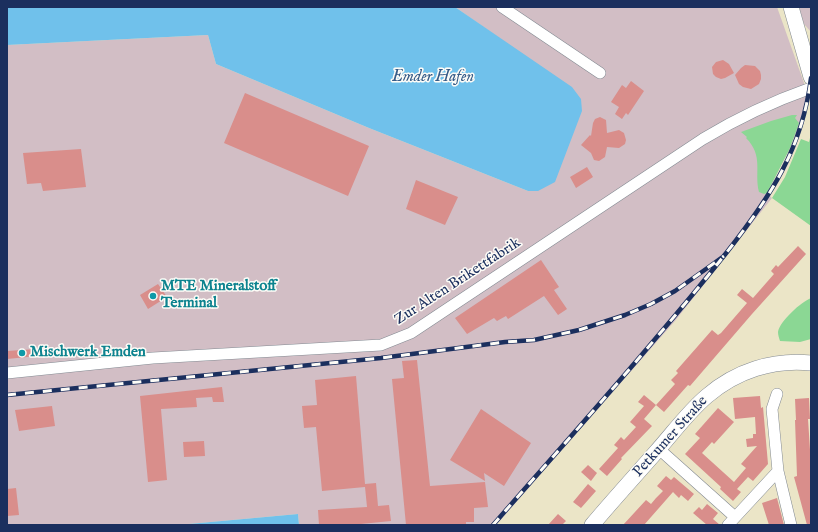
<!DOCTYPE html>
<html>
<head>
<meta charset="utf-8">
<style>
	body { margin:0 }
	#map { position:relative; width:818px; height:532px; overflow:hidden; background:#ebe5c7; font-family:"IM FELL English",serif }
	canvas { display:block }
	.frame { position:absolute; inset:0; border:8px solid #1b2f5e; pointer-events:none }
</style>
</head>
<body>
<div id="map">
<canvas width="818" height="532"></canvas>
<div class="frame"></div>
</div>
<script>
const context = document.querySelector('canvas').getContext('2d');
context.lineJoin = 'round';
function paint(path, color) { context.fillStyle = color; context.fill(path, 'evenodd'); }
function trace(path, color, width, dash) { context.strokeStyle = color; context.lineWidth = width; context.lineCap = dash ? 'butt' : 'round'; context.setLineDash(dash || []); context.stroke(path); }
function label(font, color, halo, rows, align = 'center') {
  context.font = font + ' "IM FELL English",serif'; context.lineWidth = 3; context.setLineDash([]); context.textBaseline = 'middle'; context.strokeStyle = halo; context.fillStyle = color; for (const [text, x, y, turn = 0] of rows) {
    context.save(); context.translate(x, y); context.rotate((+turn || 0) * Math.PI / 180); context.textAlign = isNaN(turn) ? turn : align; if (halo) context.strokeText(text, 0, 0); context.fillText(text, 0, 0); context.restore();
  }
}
paint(new Path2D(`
	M455 7H777L809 97 790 148 767 193 772 198 675 321 496 525H299L298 514 178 525H7V45L208 35 216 64 369 128 528 191 512 47Z
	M799 7H811V32L804 24Z`), '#d2bec5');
paint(new Path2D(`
	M792 115H797L795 118 799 123 790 148 767 193 764 194 759 192C754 172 764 156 746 138L747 137 741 132 771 121Z
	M811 134V226L772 198 785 177 801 139 809 142Z
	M811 298V339L800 342 780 341C779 338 778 335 778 332 780 321 801 302 811 298Z`), '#8bd794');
paint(new Path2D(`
	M7 7H455L572 87 581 99 582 111 555 182 538 191H528L369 128 216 64 208 35 7 45Z
	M298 514 299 525H178Z`), '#70c1eb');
paint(new Path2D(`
	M723 60 729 64 734 73 725 78 721 79 716 77 713 74 712 67 716 62Z
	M745 65 755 66 760 71 761 75V79L759 84 751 89 743 87 739 84 735 75 741 68Z
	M631 81 644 91 628 115 626 113 622 119 615 114 619 107 611 102 622 85 626 88Z
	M245 93 369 146 348 196 224 143Z
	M600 117 606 120 607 133 619 130 624 133 626 140 625 144 619 148 607 147 605 157 599 161 594 160 591 153 581 145 590 135 591 136 593 123 595 119Z
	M81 149 86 187 43 191 41 183 27 184 23 153Z
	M587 167 593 177 576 188 570 177Z
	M416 180 458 197 445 225 406 209Z
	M798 246 806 254 752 314 690 386 688 385 664 412 656 405 675 384 671 380 678 373 676 371 712 330 718 335 721 333 747 303 737 295 742 289 753 298 774 274 771 271 776 265 778 267Z
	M541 260 559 287 554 290 567 309 558 315 544 296 508 319 506 316 497 321 494 318 467 334 455 318Z
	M158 284 167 297 148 309 140 295Z
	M36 349 37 356 7 359V351Z
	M417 360 430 486 485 482 488 507 474 508V522H466V525H406L392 379 404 378 402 361Z
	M356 376 365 484 376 483 378 506 389 505 391 521 351 525H319L318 510 367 507 365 487 322 491 316 427 304 428 302 406 317 405 315 380Z
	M222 387 224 402H213L212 397 196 398 197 407 161 409 167 480 148 482 140 396Z
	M644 395 656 405 644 419 652 426 621 458 622 459 607 476 599 469 618 448 614 445 621 437 624 440 636 427 630 422 644 406 638 402Z
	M760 396 761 408 763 407 768 464 753 481 748 477 737 489 741 492 733 501 720 489 721 487 685 454 700 438 695 434 718 408 734 422 714 444 712 442 702 453 734 482 746 468 741 464 757 446 747 447 746 439 753 438V434H756L755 417 735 419 733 398Z
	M809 398 810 419H808L811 465V525H807L794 477 797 476 795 420H796L795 399Z
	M52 406 55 426 19 431 15 410Z
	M481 409 531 443 504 486 484 473 485 481 450 460Z
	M204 441 205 456 184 457 183 442Z
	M588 465 597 473 591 481 581 472Z
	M666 476 671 480 674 477 694 494 688 501 681 495 679 498 673 492 644 525H623L646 500 651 504 656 498 663 491 657 486Z
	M588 484 596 491 581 508 573 502Z
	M16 488 19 515 7 516V489Z
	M777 498 784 525H769L762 503Z
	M707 504 718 513 713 519 720 525H707L693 513 699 507 702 510Z
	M558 514 566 521 562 525H548Z`), '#d98e8b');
const street = new Path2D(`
	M502 7 600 73
	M7 373 153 358 381 345 411 333 703 139C736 119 774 101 811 88
	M777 394 772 409 778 471 791 525
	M659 449 735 517
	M728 525 778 471`);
const secondary = new Path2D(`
	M791 7 811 77
	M592 525C613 500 635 476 656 452 673 433 688 412 707 396 736 371 773 359 811 363`);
trace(street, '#838a92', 12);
trace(secondary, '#838a92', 16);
trace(street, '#fff', 11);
trace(secondary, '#fff', 15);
const rail = new Path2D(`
	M7 395 381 358 505 342 534 340 579 330 625 315 651 304 675 291 706 269 724 256
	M493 525C547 463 603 401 656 338 680 310 704 281 727 252 770 197 802 150 811 78`);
trace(rail, '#1b2f5e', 4.5);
trace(rail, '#fdfcf7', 3, [9]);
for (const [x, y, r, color] of [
	[153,296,4,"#0f9aa8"],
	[22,353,4,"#0f9aa8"]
]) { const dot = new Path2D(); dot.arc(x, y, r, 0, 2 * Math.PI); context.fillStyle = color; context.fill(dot); trace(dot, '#fdfcf7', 1.5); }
label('15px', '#1b2f5e', '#fdfcf7', [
	["Zur Alten Brikettfabrik",458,282,-33],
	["Petkumer Straße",671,437,-48]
]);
label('bold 15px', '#0d838f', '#fdfcf7', [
	["MTE Mineralstoff",161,287],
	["Terminal",161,304],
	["Mischwerk Emden",30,353]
], 'left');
label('italic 16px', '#355b88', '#fdfcf7', [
	["Emder Hafen",433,78]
]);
</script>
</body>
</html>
